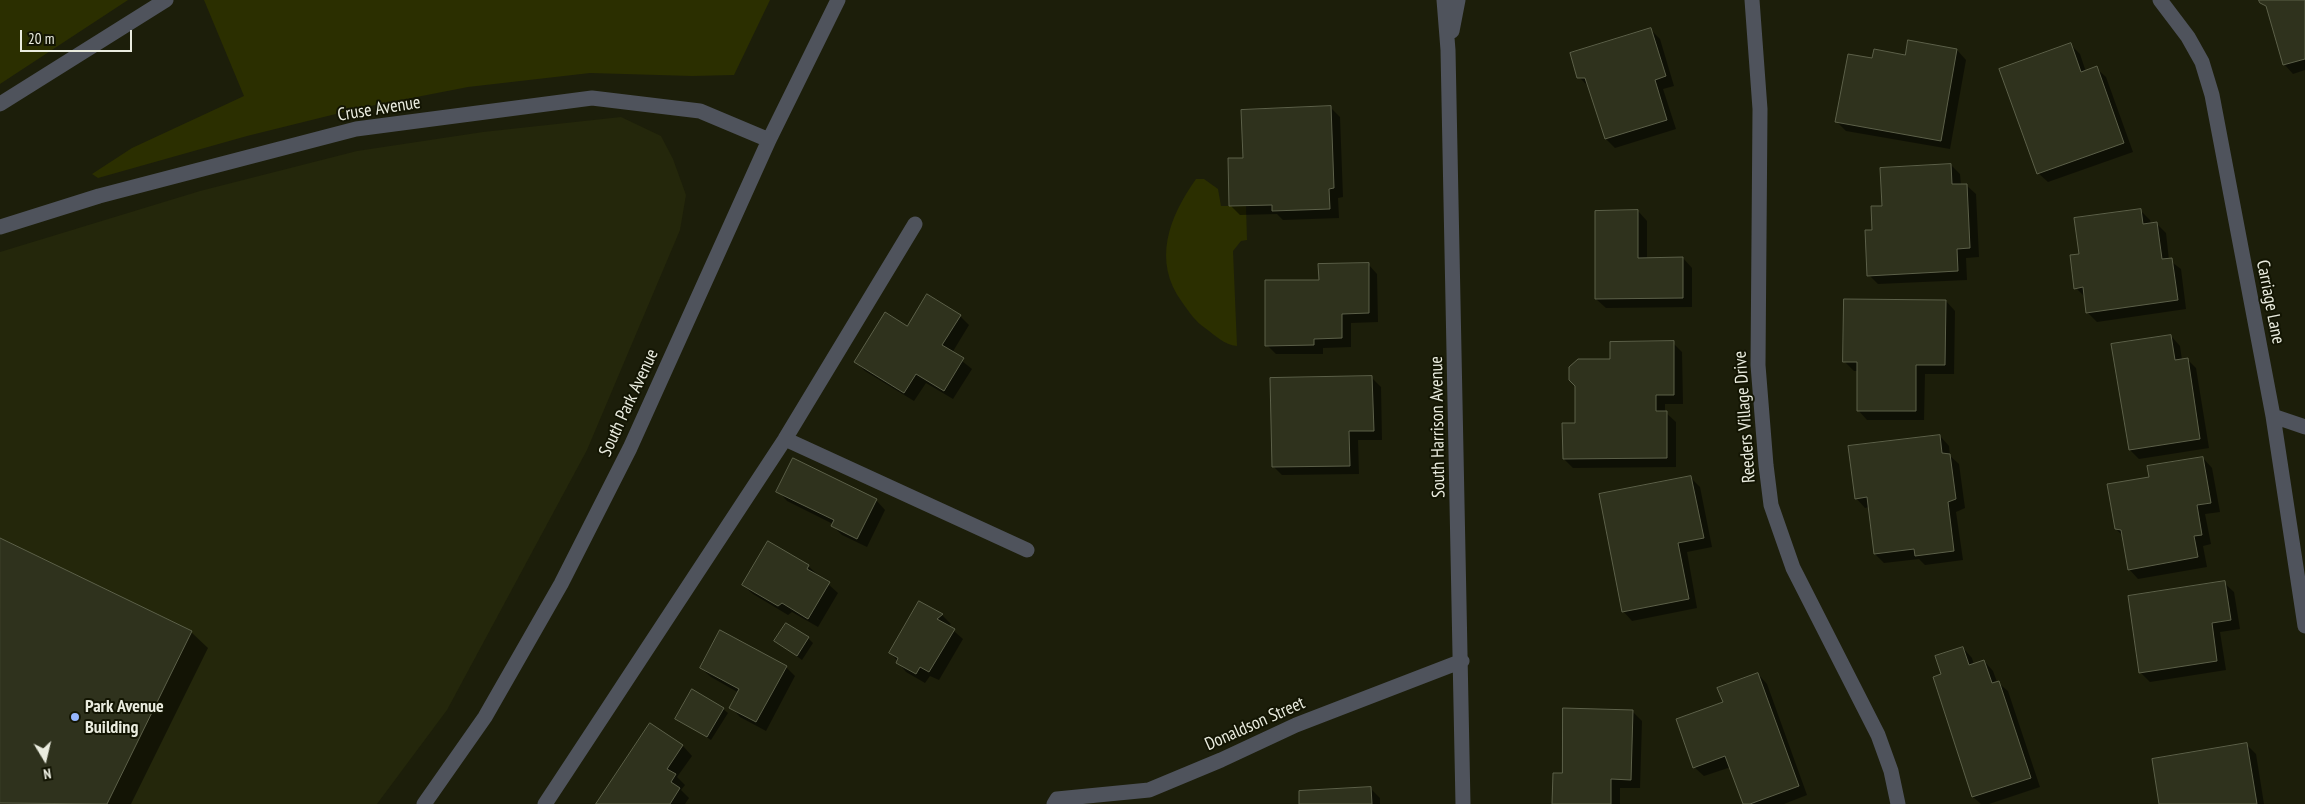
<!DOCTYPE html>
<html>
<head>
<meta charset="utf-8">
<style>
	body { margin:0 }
	#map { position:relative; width:2305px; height:804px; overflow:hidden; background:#1c1e0a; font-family:"PT Sans Narrow",sans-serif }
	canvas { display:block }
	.north { position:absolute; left:20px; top:734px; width:50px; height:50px; -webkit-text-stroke:4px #131503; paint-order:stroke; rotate:171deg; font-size:14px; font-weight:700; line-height:20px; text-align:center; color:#eaecdf }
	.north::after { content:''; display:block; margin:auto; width:18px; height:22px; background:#eaecdf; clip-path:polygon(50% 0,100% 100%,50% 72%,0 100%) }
	.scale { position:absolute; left:20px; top:30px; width:112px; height:22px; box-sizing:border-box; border:2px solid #eaecdf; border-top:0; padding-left:6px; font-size:15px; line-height:18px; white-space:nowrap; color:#eaecdf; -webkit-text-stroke:4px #131503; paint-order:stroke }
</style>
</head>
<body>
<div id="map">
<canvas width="2305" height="804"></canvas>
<div class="north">N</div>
<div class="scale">20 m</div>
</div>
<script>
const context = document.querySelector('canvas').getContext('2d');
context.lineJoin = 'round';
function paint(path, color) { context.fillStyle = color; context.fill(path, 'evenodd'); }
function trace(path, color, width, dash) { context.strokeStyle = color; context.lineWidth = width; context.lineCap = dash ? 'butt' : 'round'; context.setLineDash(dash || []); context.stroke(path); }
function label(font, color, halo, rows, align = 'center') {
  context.font = font + ' "PT Sans Narrow",sans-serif'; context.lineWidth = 4; context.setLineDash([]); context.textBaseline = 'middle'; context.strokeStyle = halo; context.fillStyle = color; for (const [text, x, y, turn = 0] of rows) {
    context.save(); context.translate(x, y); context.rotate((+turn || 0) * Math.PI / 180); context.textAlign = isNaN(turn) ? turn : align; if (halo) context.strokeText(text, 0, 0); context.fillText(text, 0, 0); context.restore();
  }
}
paint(new Path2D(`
	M621 117 661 136 673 159 686 195 680 230 587 450 447 710 377 804H0V252L200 191 357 151 483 132Z`), '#24270b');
paint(new Path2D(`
	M0 0H128L0 84Z
	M204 0H770L734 75 692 76 590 73 468 87 360 108 247 136 98 178 92 174 132 148 244 96Z
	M1196 179H1204L1218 189 1221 206H1246L1247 240 1241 241 1233 251 1237 346C1224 345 1215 335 1205 328 1195 321 1189 312 1182 302 1152 261 1169 217 1196 179Z`), '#2b2f00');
paint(new Path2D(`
	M2260 0H2305V70L2293 74 2284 64 2269 10Z
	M1650 29 1660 39 1674 86 1663 89 1676 129 1615 148 1606 139 1588 86 1579 77Z
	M2071 45 2080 54 2086 72 2096 68 2106 77 2133 152 2048 182 2038 173Z
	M1957 50 1966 60 1950 149 1846 131 1836 121 1873 60Z
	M1331 108 1340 117 1343 197 1338 198 1339 218 1283 220 1277 214 1240 215 1231 206Z
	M1951 165 1960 174 1961 185H1966L1976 194 1979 257 1966 258 1967 280 1878 284 1869 275 1874 231 1883 207Z
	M1638 211 1647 221V259L1683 258 1692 268V307L1606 308 1596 299Z
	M2141 211 2150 220 2151 224 2156 223 2166 233 2169 260 2181 269 2186 309 2097 322 2087 312 2086 298 2076 288 2080 255Z
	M1368 264 1377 274 1378 322 1351 323V347L1323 348V354H1276L1267 345 1320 281Z
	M1946 301 1955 311 1954 374H1925L1924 420H1867L1858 410 1859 371H1854L1845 362Z
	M960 316 969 325 952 353 972 369 953 399 926 383 914 401 865 371 856 362 907 328Z
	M2171 336 2180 346 2182 360 2187 359 2196 368 2209 448 2139 459 2130 450Z
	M1673 343 1682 352 1683 404H1665V412L1676 422V467L1573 468 1564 459 1576 424 1611 360Z
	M1372 378 1381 387 1382 440H1358L1359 474 1282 475 1273 466Z
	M1940 436 1949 446 1950 456 1959 464 1965 508 1956 512 1963 560 1925 565 1919 559 1884 563 1875 554 1869 507 1865 508 1856 498Z
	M2203 458 2212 468 2220 512 2205 514 2211 544 2203 546 2207 567 2138 579 2129 569 2123 536 2116 529 2151 478Z
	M1691 478 1700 487 1712 547 1687 552 1697 608 1632 621 1623 611Z
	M778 491 876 500 885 510 867 547 842 535 832 525 833 524 787 501Z
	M0 539 191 632 208 648 131 804H0Z
	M808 566 838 593 818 627 792 612 788 615 753 594 743 585Z
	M2224 583 2234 592 2240 629 2220 632 2226 670 2150 682 2140 672Z
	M920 602 942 615 951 624 948 626 963 639 939 680 930 676 925 683 906 672 891 653Z
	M808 638 813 643 802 660 776 641Z
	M1963 648 1972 658 1974 665 1984 661 1993 671 1997 682 2008 691 2040 787 1989 804H1981L1973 797 1934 678 1943 675Z
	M786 667 795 676 766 731 740 717 731 707 739 693 711 677 701 668Z
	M1758 674 1767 684 1807 795 1784 804H1744L1731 767 1704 776 1694 767 1724 703Z
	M723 709 728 713 711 740 677 718Z
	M1632 711 1642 721 1640 788H1620V804H1553Z
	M650 725 683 746 692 756 677 777 685 785 681 790 689 798 685 804H598Z
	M2246 744 2256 754 2264 804H2161Z
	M1370 788 1380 798V804H1301Z`), '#0007');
const building = new Path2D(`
	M2259 0H2305V59L2283 65 2266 6 2260 3Z
	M1651 28 1666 76 1655 80 1667 120 1605 139 1585 78H1577L1570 53Z
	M1908 40 1957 49 1941 141 1835 122 1848 54 1872 58 1874 49 1905 55Z
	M2071 43 2081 72 2097 66 2124 143 2037 174 1999 69Z
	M1331 106 1334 188 1329 189 1330 209 1272 211V205L1229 206 1228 158H1243L1241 110Z
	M1951 164 1952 184H1967L1970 248 1957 249 1958 271 1867 276 1865 230H1872L1871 206H1882L1880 168Z
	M2141 209 2143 224 2157 222 2162 259 2172 258 2178 300 2086 313 2083 287 2074 289 2070 255 2079 254 2074 218Z
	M1638 210V258L1683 257V298L1595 299V211Z
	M1369 263V313L1342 314V338L1314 339V345L1265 346V280H1319L1318 264Z
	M927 294 961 315 942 345 964 358 944 391 916 374 904 393 854 362 885 312 907 326Z
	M1844 299 1946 300 1945 365H1916V411H1857V362H1843Z
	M2171 335 2175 360 2188 358 2200 439 2129 450 2111 344Z
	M1674 341V395H1656V411H1667V458L1563 459 1562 423H1575V386L1569 380V367L1578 359H1610V342Z
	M1372 376 1374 431H1349L1350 466 1272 467 1270 378Z
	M1940 435 1942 453 1950 454 1956 499 1948 502 1954 551 1915 556 1914 549 1874 554 1867 497 1855 499 1848 446Z
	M2203 457 2211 503 2197 505 2202 535 2194 536 2198 557 2128 570 2121 530 2115 529 2107 484 2149 477 2147 466Z
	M793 458 877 499 857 539 831 526 834 520 776 492Z
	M1691 476 1704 538 1678 543 1689 599 1622 612 1599 494Z
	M0 538 192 631 107 804 0 803Z
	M768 541 809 565 807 569 830 582 808 619 782 603 778 606 742 585Z
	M2225 581 2231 620 2212 623 2217 661 2139 673 2128 596Z
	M919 601 943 614 937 619 955 629 929 672 920 667 916 674 896 663 898 658 889 653Z
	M786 623 809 637 797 656 774 641Z
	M720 630 787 666 756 722 729 708 739 689 700 668Z
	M1963 647 1969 665 1984 660 1992 683 1999 681 2031 778 1972 797 1933 677 1941 674 1935 656Z
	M1758 673 1799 786 1750 804H1743L1725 756 1693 768 1676 719 1723 702 1717 688Z
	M692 689 724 708 707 737 675 719Z
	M1563 708 1633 710 1631 780 1611 779V804H1552L1553 773H1562Z
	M650 723 683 745 667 769 676 774 671 782 680 788 670 804H596Z
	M2247 743 2257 804H2159L2152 759Z
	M1371 787 1372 804H1299V791Z`);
paint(building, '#2f321d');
trace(building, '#5c6049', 1);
trace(new Path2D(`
	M1444 0 1448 50 1463 804
	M1752 0 1760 109 1758 365 1766 465 1771 505 1793 568 1878 735 1891 771 1898 804
	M2160 0 2188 37 2202 62 2212 95 2273 416 2305 626
	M1452 31 1458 0
	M0 104 166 0
	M0 227 99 196 356 129 592 98 700 111 769 140
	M2273 416 2305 427
	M785 439 1027 550
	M424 804 485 717 561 584 630 448 769 140 838 0
	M545 804 785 439 915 224
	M1054 804 1057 799 1149 790 1221 760 1296 725 1462 661`), '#4f535c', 15);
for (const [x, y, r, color] of [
	[75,717,5,"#95b6fd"]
]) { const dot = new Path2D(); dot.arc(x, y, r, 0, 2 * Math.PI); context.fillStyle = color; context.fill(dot); trace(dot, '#131503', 2); }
label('18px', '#eaecdf', '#131503', [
	["Cruse Avenue",379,109,-9],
	["Carriage Lane",2270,302,79],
	["South Park Avenue",629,403,-65],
	["Reeders Village Drive",1745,417,-94],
	["South Harrison Avenue",1438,427,-91],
	["Donaldson Street",1255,724,-24]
]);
label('bold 18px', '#eaecdf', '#131503', [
	["Park Avenue",85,707],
	["Building",85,728]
], 'left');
</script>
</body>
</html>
